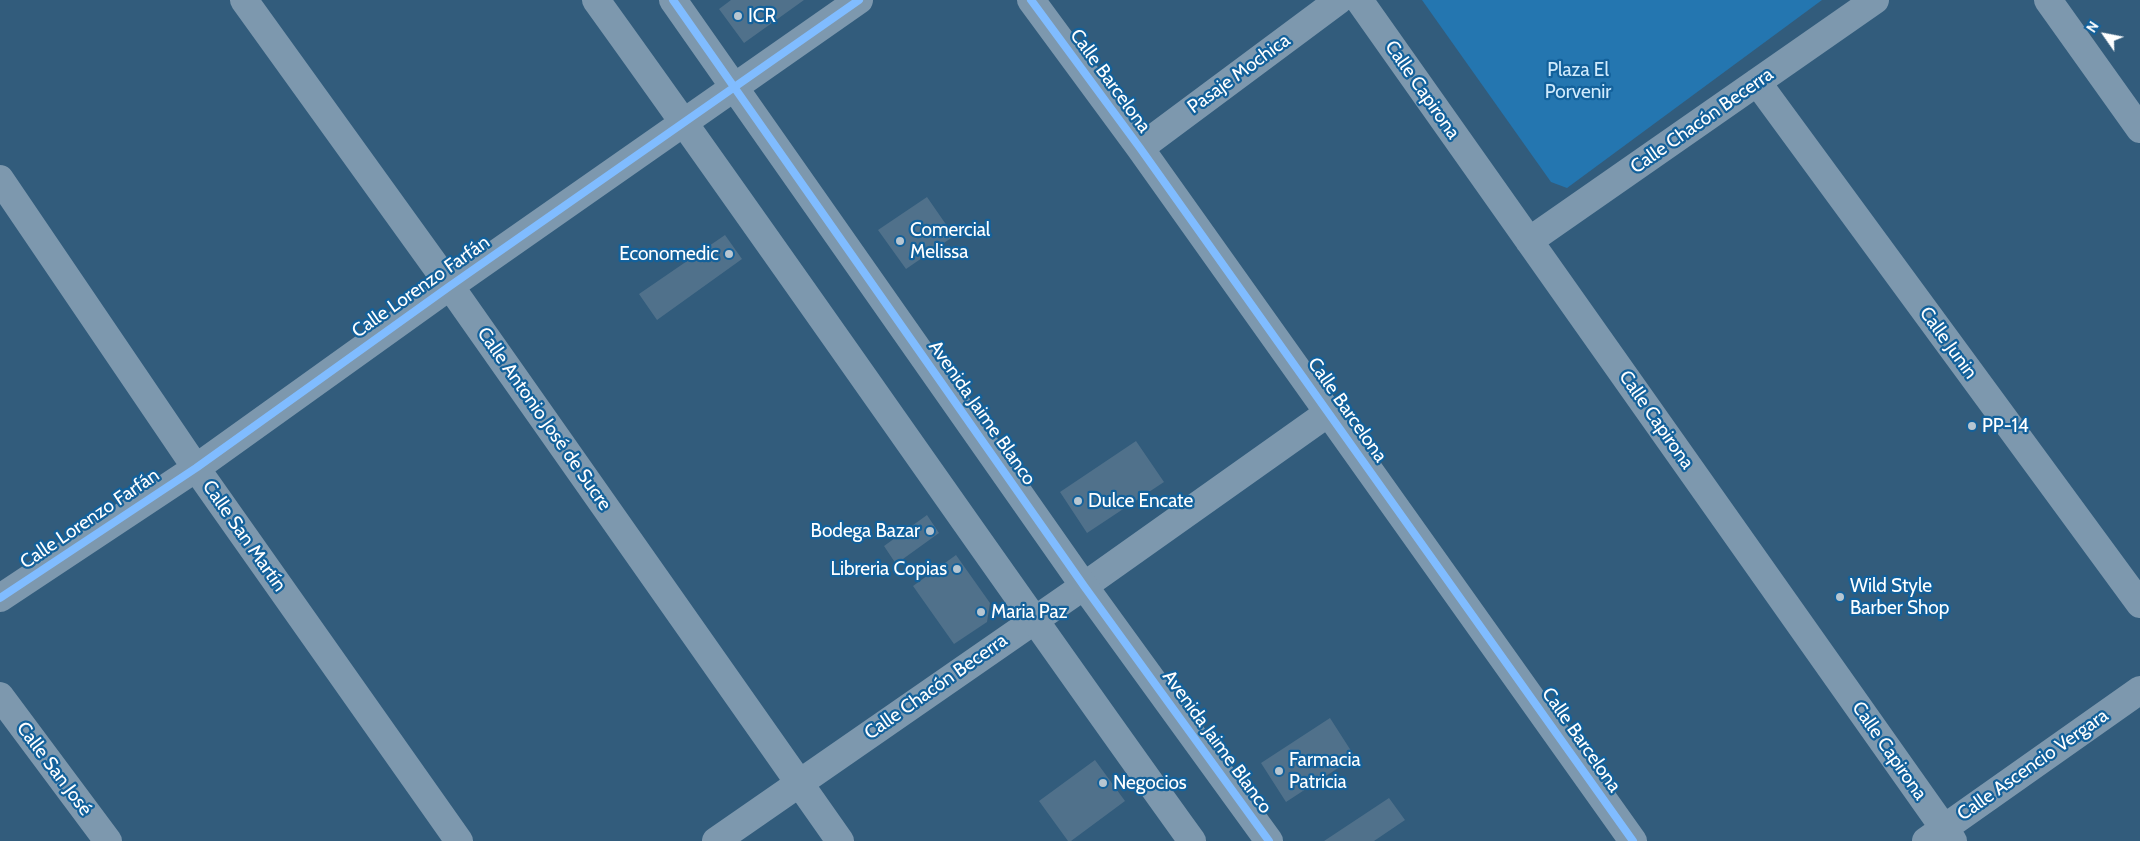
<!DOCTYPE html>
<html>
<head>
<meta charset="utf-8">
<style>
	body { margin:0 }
	#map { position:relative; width:2140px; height:841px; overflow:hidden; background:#325c7c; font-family:Cabin,sans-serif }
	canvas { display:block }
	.north { position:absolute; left:2080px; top:10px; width:50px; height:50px; -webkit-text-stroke:4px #13619b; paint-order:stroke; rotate:303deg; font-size:14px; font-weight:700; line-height:20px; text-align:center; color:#fff }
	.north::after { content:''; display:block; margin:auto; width:18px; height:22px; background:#fff; clip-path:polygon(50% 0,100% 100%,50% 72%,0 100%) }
</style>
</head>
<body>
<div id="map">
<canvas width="2140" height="841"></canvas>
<div class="north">N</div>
</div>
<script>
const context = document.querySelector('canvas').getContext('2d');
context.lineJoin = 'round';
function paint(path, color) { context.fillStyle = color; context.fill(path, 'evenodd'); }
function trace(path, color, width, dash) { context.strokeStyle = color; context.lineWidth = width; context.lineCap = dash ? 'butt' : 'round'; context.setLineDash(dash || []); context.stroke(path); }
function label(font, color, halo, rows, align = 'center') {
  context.font = font + ' Cabin,sans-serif'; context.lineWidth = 4.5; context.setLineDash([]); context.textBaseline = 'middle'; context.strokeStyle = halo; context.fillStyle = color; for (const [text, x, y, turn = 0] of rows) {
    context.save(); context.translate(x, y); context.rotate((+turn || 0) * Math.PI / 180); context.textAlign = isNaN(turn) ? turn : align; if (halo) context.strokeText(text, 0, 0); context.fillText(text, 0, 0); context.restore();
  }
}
paint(new Path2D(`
	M1422 0H1822L1567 188 1551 182Z`), '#2476b0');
paint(new Path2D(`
	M731 0H804L744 43 719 9Z
	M927 197 954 236 906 269 878 230Z
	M725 235 742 259 657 320 639 294Z
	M1136 441 1164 482 1087 533 1060 492Z
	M927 515 939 533 896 564 884 546Z
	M956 555 990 603 987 622 954 644 913 586Z
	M1330 718 1355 757 1286 802 1261 763Z
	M1095 760 1125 801 1071 841H1068L1039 801Z
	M1389 798 1405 820 1374 841H1324Z`), '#50718b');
trace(new Path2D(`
	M244 0 450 286 840 841
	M1031 0 1140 148 1633 841
	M1359 0 1953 841
	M2048 0 2140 129
	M1757 82 2140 604
	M1140 148 1339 0
	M0 179 196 468 459 841
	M1529 241 1875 0
	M0 598 196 468 450 286 859 0
	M0 696 108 841
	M716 841 1084 586 1328 413
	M1926 841 2140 690`), '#7d98ae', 28);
trace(new Path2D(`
	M596 0C797 279 991 562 1192 841
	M673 0 1084 586 1269 841`), '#7d98ae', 28);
trace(new Path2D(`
	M673 0 1084 586 1269 841
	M1031 0 1140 148 1633 841
	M0 598 196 468 450 286 859 0`), '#80bcff', 8);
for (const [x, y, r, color] of [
	[738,16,5,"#b7c6d1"],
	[900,241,5,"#b7c6d1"],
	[729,254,5,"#b7c6d1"],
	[1972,426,5,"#b7c6d1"],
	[1078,501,5,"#b7c6d1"],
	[930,531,5,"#b7c6d1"],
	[957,569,5,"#b7c6d1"],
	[1840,597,5,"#b7c6d1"],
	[981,612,5,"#b7c6d1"],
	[1279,771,5,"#b7c6d1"],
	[1103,783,5,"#b7c6d1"]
]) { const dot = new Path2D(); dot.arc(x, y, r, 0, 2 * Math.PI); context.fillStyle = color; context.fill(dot); trace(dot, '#13619b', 2); }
label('19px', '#fff', '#13619b', [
	["ICR",748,16],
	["Comercial",910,230],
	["Melissa",910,252],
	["Economedic",719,254,"right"],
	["PP-14",1982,426],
	["Dulce Encate",1088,501],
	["Bodega Bazar",920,531,"right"],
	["Libreria Copias",947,569,"right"],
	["Wild Style",1850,586],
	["Barber Shop",1850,608],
	["Maria Paz",991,612],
	["Farmacia",1289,760],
	["Patricia",1289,782],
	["Negocios",1113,783]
], 'left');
label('19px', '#d0ebfd', '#13619b', [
	["Plaza El",1578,70],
	["Porvenir",1578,92]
]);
label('19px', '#fff', '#13619b', [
	["Pasaje Mochica",1239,74,-36],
	["Calle Barcelona",1110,81,54],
	["Calle Capirona",1422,90,55],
	["Calle Chacón Becerra",1702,121,-35],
	["Calle Lorenzo Farfán",421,287,-35],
	["Calle Junin",1948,343,54],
	["Calle Barcelona",1347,410,55],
	["Avenida Jaime Blanco",982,413,55],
	["Calle Antonio José de Sucre",544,419,55],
	["Calle Capirona",1656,420,55],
	["Calle Lorenzo Farfán",90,519,-34],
	["Calle San Martín",244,536,55],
	["Calle Chacón Becerra",936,687,-35],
	["Calle Barcelona",1581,740,55],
	["Avenida Jaime Blanco",1217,742,54],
	["Calle Capirona",1889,751,55],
	["Calle Ascencio Vergara",2033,765,-35],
	["Calle San José",54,769,53]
]);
</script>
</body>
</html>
